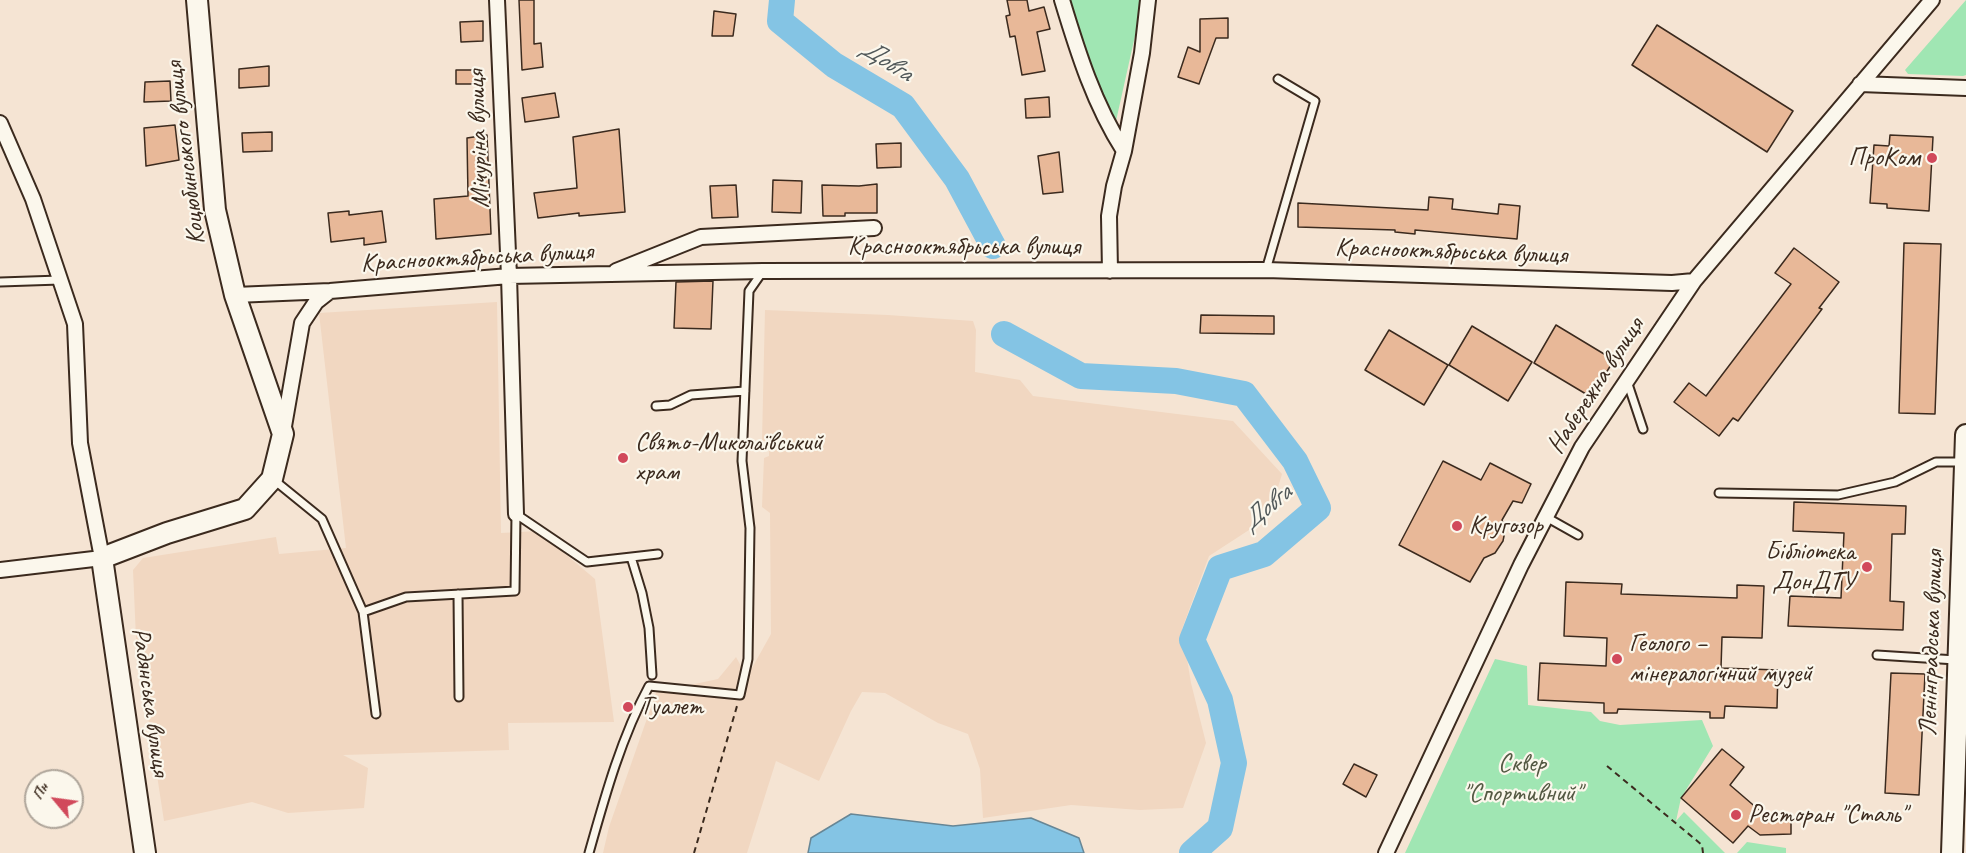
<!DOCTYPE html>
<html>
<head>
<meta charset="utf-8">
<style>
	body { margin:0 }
	#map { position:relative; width:1966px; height:853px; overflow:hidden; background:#f5e4d3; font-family:Caveat,sans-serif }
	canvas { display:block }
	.north { position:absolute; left:24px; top:769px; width:60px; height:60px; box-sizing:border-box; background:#fbf7ec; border:2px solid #aea59a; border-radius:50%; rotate:299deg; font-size:16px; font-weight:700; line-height:24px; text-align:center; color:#3b2a1e }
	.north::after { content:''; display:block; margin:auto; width:21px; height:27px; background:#d1495b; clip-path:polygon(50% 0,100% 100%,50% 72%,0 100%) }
</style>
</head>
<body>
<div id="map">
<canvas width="1966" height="853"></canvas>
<div class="north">Пн</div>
</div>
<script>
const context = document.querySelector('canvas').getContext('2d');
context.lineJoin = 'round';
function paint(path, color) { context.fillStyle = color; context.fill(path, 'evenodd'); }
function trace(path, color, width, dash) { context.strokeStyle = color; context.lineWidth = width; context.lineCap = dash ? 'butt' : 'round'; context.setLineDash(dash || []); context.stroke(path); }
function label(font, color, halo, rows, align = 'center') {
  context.font = font + ' Caveat,sans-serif'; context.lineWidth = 4.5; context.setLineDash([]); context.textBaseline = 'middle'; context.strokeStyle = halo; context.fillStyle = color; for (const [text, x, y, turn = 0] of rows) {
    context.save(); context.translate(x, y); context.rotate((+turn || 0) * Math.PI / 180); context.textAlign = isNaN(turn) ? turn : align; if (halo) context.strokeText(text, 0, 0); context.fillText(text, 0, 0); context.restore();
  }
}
paint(new Path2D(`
	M497 302 501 533 538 531 595 579 614 722 508 723 509 750 343 755 368 768 364 808 288 813 252 802 164 821 136 638 133 570 143 558 276 537 279 554 346 548 319 313Z
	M765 310 888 315 973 321 976 330 975 372 1020 380 1033 396 1233 421 1282 474 1269 517 1209 556 1182 629 1191 683 1206 743 1183 808 1140 810 1071 805 983 818 980 769 968 734 938 723 885 693 862 692 851 711 819 781 776 761 747 853H603L609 827 657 690 690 685 718 679 736 657 747 677 771 634 770 513 762 507 764 458 769 456V442L762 441Z`), '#f1d7c1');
paint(new Path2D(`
	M1067 0H1143L1114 130 1073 24Z
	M1966 0V75L1963 76 1908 74 1905 70Z
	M1495 659 1527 666 1528 705 1591 712 1600 721 1620 725 1702 720 1713 746 1681 798 1676 821 1684 812 1725 853H1405Z
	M1747 842 1786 848V853H1737Z`), '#a0e6b3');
const water = new Path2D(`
	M851 814 953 826 1031 818 1079 838 1084 853H808L811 838Z`);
paint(water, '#84c4e4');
trace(water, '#678695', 1.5);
trace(new Path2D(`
	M782 0 780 21 834 65 903 106 957 179 993 246
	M1004 334 1081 376 1176 381 1244 394 1295 461 1318 508 1264 554 1220 568 1192 640 1220 700 1234 763 1220 828 1192 853`), '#84c4e4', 26);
const building = new Path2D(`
	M519 0H534V44L541 43 543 67 522 70Z
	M1007 0H1027L1029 11 1044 7 1050 29 1037 32 1045 71 1022 75 1015 36 1010 37 1006 16 1010 15Z
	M714 11 736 14 733 36H712Z
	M1228 18V38H1216L1199 84 1178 77 1188 47 1200 52V19Z
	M483 21V41L461 42 460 22Z
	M1657 25 1793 111 1767 152 1632 65Z
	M269 66V86L239 88V69Z
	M456 70H482V84H456Z
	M170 81 171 101 144 102 145 82Z
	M555 93 559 117 525 122 522 98Z
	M1049 97 1050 117 1026 118 1025 99Z
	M175 125 179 160 146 166 144 128Z
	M619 129 625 212 579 216V213L538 218 534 193 577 188 573 137Z
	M272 132V151L243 152 242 133Z
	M487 135 491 234 436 239 434 199 468 196 467 138Z
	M1890 135 1933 137 1929 211 1887 208V204L1870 203 1874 145 1889 146Z
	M901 143V167L877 168 876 144Z
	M1059 152 1063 192 1043 194 1038 156Z
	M773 180 802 181 801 213 772 212Z
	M877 184V213H845V216H823L822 185 859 186Z
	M736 185 738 217 712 218 710 186Z
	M1429 197 1453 199 1452 209 1498 214 1499 204 1520 206 1517 239 1415 230V234L1395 232V230L1298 227V203L1428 210Z
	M349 211V215L382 211 386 242 364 245V238L331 242 328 213Z
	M1904 243 1941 244 1935 414 1899 413Z
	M1794 248 1839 282 1819 308 1822 309 1738 421 1733 418 1719 436 1674 402 1689 383 1706 396 1791 284 1775 273Z
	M713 281 711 329 674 328 676 282Z
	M1201 315 1274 316V334L1200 333Z
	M1556 325 1614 360 1591 397 1534 363Z
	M1472 326 1532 362 1508 401 1449 365Z
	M1389 330 1448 365 1424 405 1365 370Z
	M1443 461 1481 480 1490 463 1531 484 1522 503 1513 501 1502 520 1505 531 1503 541 1495 553 1484 558 1470 582 1399 545Z
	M1794 502 1906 506 1905 534H1892L1890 601 1904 602 1903 630 1788 626 1790 596 1841 598 1844 533 1793 531Z
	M1566 582 1622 584 1621 594 1737 598V585L1764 586 1762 638 1722 637 1721 668 1778 670 1777 708 1725 706 1724 718H1710V712L1618 709 1617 713H1604V703L1538 700 1540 663 1606 666 1607 638 1564 636Z
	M1891 673 1925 674 1919 795 1885 793Z
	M1722 749 1744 767 1730 785 1766 816 1791 815V834L1760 835 1748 826 1733 843 1681 798Z
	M1354 764 1377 775 1366 797 1343 784Z`);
paint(building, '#e8b898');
trace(building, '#3b2a1e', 1.5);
const lane = new Path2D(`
	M1266 270 1315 101 1278 79
	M0 282 60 280
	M1627 381 1643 429
	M656 406 670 405 691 395 745 391
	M274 480 322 519 348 578 363 612 376 714
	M1719 493 1838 495 1895 482 1936 462H1963
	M516 514 587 562 658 554
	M1546 517 1578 535
	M631 557 642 593 649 628 652 675
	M458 594 459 697
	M363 612 406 597 515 591 516 514
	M1877 655 1956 660
	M589 853C605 796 621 738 649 686L740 695 748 659 750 528 742 461 749 291 763 271`);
const street = new Path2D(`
	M497 0 509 276 516 514
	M1062 0C1078 53 1094 104 1124 151
	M1860 84 1966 88
	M0 123 33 199 75 324 80 443 102 558 0 570
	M616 271 701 237 874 228
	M1110 271 1109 216 1114 186 1124 151 1142 53 1148 0
	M235 295 330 291 509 276 763 271 1266 270 1672 283 1694 281
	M283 432 302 323 316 302 330 291
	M1386 853 1521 565 1582 447 1694 281 1932 0`);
const secondary = new Path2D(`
	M145 853 102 558 167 533 245 509 272 479 283 434 235 295 215 210 197 0
	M1952 853 1966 435`);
trace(lane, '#3b2a1e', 11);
trace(street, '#3b2a1e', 18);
trace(secondary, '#3b2a1e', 24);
trace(new Path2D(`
	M1607 766 1702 845 1703 853
	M694 853 737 706`), '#3b2a1e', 2, [6, 4.5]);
trace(lane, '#fbf7ec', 7);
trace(street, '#fbf7ec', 14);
trace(secondary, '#fbf7ec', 20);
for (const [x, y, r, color] of [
	[1932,158,6,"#d1495b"],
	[623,458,6,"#d1495b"],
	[1457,526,6,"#d1495b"],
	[1867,567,6,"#d1495b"],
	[1617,659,6,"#d1495b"],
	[628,707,6,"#d1495b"],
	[1736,815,6,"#d1495b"]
]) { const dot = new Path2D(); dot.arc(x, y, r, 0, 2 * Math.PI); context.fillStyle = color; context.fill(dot); trace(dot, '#fbf7ec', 2); }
label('26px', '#3b2a1e', '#fbf7ec', [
	["Мічуріна вулиця",479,139,-92],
	["Коцюбинського вулиця",186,153,-97],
	["Краснооктябрьська вулиця",964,247],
	["Краснооктябрьська вулиця",1451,252,2],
	["Краснооктябрьська вулиця",477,258,-3],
	["Набережна вулиця",1596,386,-57],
	["Ленінградська вулиця",1932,643,-88],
	["Радянська вулиця",150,702,82]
]);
label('26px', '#3b2a1e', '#fbf7ec', [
	["ПроКом",1920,158,"right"],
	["Свято-Миколаївський",635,443],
	["храм",635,473],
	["Кругозор",1469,526],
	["Бібліотека",1855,552,"right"],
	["ДонДТУ",1855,582,"right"],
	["Геолого –",1629,644],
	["мінералогічний музей",1629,674],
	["Туалет",640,707],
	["Ресторан \"Сталь\"",1748,815]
], 'left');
label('26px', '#545943', '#fbf7ec', [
	["Сквер",1522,764],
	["\"Спортивний\"",1522,794]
]);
label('italic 27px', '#515859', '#fbf7ec', [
	["Довга",886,61,32],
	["Довга",1267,508,-40]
]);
</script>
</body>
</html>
